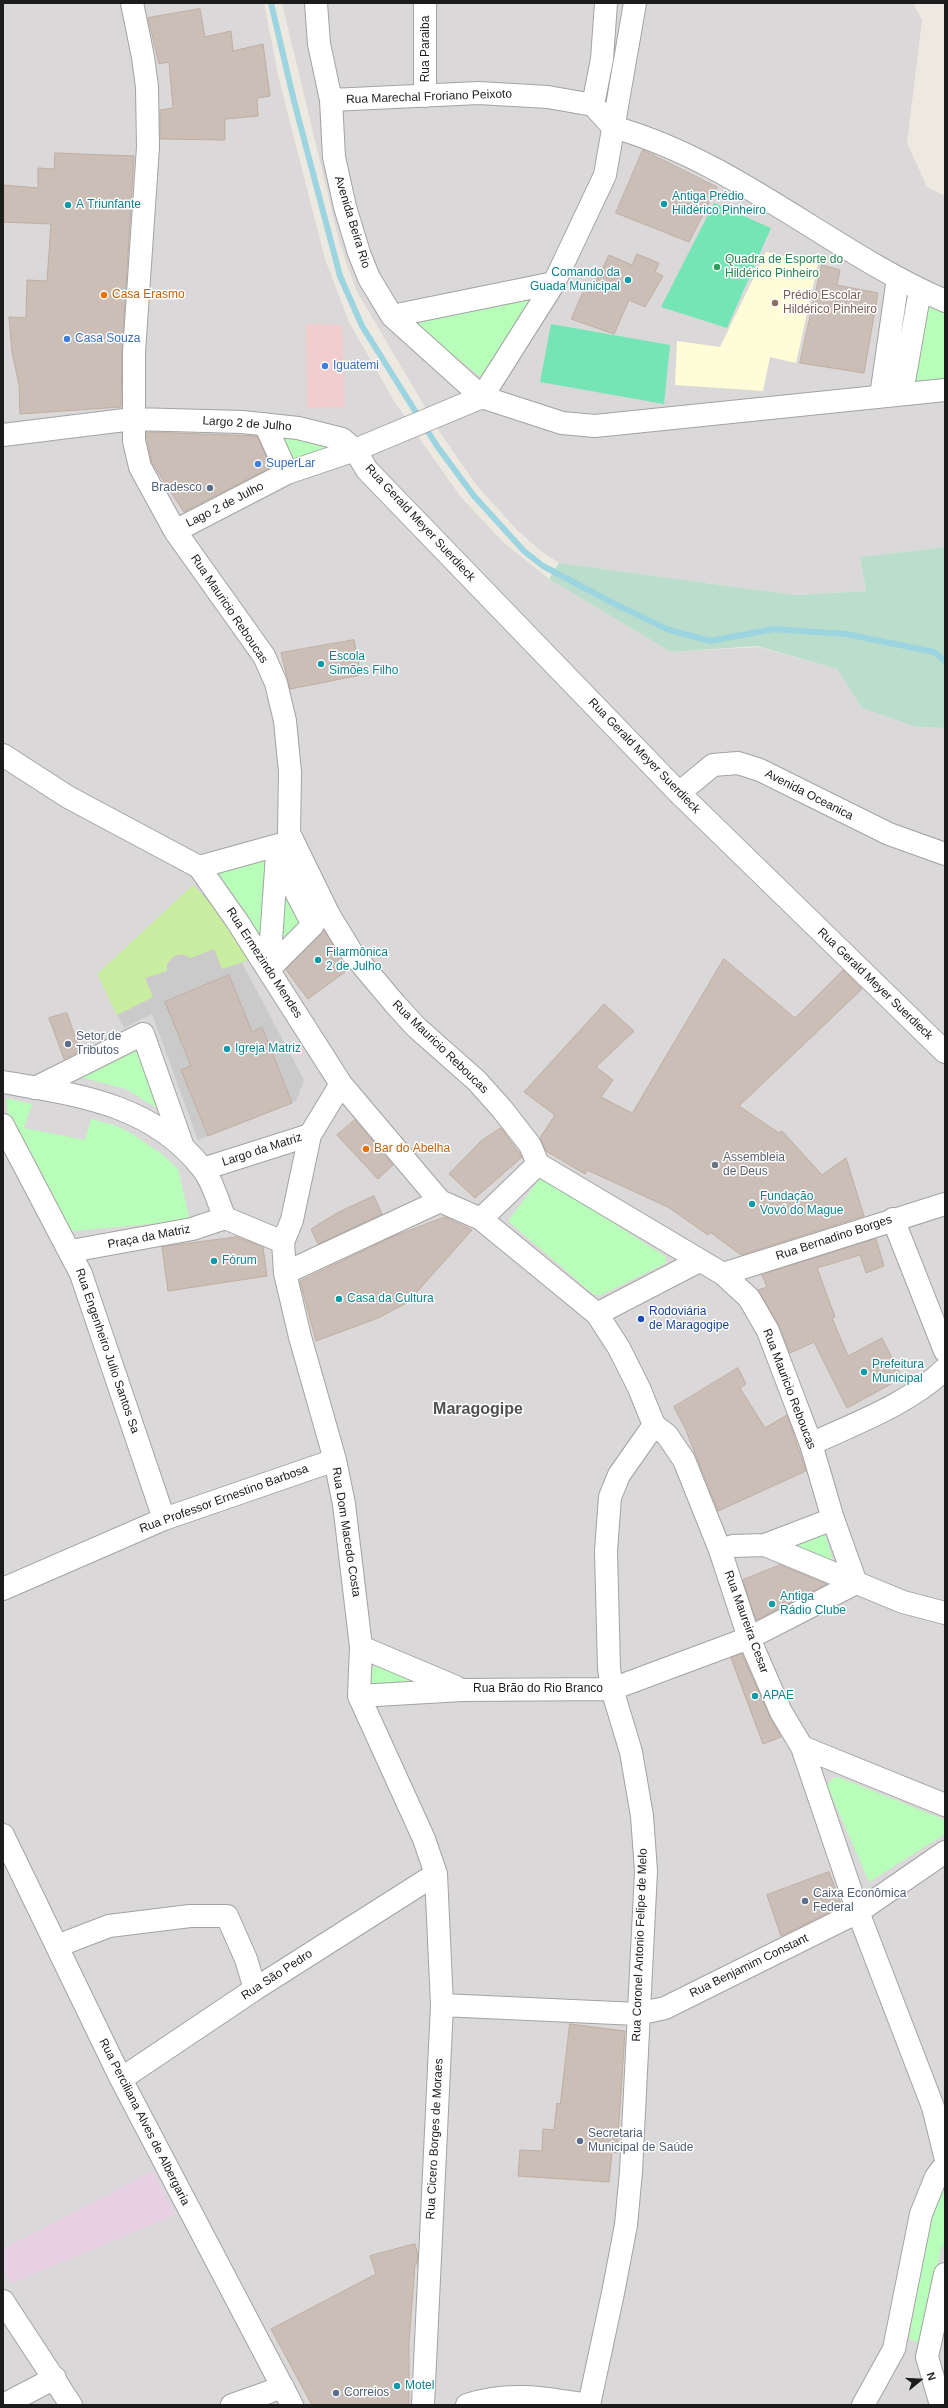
<!DOCTYPE html>
<html>
<head>
<meta charset="utf-8">
<style>
	body { margin:0 }
	#map { position:relative; width:948px; height:2408px; overflow:hidden; background:#eee9e0; font-family:Arial,sans-serif }
	canvas { display:block }
	.frame { position:absolute; inset:0; border:4px solid #1c1c1c; pointer-events:none }
	.north { position:absolute; left:900px; top:2360px; width:40px; height:40px; -webkit-text-stroke:3px #fff; paint-order:stroke; rotate:72deg; font-size:11px; font-weight:700; line-height:16px; text-align:center; color:#1c1c1c }
	.north::after { content:''; display:block; margin:auto; width:14px; height:18px; background:#1c1c1c; clip-path:polygon(50% 0,100% 100%,50% 72%,0 100%) }
</style>
</head>
<body>
<div id="map">
<canvas width="948" height="2408"></canvas>
<div class="frame"></div>
<div class="north">N</div>
</div>
<script>
const context = document.querySelector('canvas').getContext('2d');
context.lineJoin = 'round';
function paint(path, color) { context.fillStyle = color; context.fill(path, 'evenodd'); }
function trace(path, color, width, dash) { context.strokeStyle = color; context.lineWidth = width; context.lineCap = dash ? 'butt' : 'round'; context.setLineDash(dash || []); context.stroke(path); }
function label(font, color, halo, rows, align = 'center') {
  context.font = font + ' Arial,sans-serif'; context.lineWidth = 3; context.setLineDash([]); context.textBaseline = 'middle'; context.strokeStyle = halo; context.fillStyle = color; for (const [text, x, y, turn = 0] of rows) {
    context.save(); context.translate(x, y); context.rotate((+turn || 0) * Math.PI / 180); context.textAlign = isNaN(turn) ? turn : align; if (halo) context.strokeText(text, 0, 0); context.fillText(text, 0, 0); context.restore();
  }
}
paint(new Path2D(`
	M3 3H264L279 79 325 259 349 322 394 401 417 435 460 496 503 542 549 579 671 652 758 647 837 669 862 708 916 727 945 728V2405H3Z
	M282 3H913L922 20 907 143 927 187 945 196V547L860 557 866 591 795 595 559 563 541 551 517 530 477 486 441 434 356 290 339 241Z`), '#dad8d8');
paint(new Path2D(`
	M306 324 342 325 345 407 307 408Z`), '#f1cdcd');
paint(new Path2D(`
	M153 2171 175 2215 10 2284 3 2269V2249Z`), '#e8d1e5');
paint(new Path2D(`
	M766 252 818 264 796 363 770 357 763 391 675 385 677 341 720 347Z`), '#fffdd8');
paint(new Path2D(`
	M193 885 208 900 252 959 242 963 304 1080 296 1101 198 1140 152 1014 124 1028 97 974Z`), '#cacaca');
paint(new Path2D(`
	M193 885 221 915 252 959 222 969 214 949 190 958 182 954 174 956 167 964V971L145 978 153 997 117 1015 97 974Z`), '#caeea1');
paint(new Path2D(`
	M945 547V728L916 727 862 708 837 669 757 646 671 652 549 579 559 563 795 595 866 591 860 557Z`), '#bbdecc');
paint(new Path2D(`
	M531 298 483 379 412 322Z
	M928 301 945 309V382L911 386Z
	M275 434 331 445V449L288 466Z
	M266 857 261 934H259L217 871Z
	M284 885 309 924 280 944Z
	M137 1043 163 1112 126 1089 80 1077Z
	M6 1098 32 1104 24 1128 85 1140 91 1119 114 1125 131 1133 163 1155 178 1169 189 1216 185 1221 71 1231 9 1123Z
	M541 1177 666 1257V1263L601 1295 593 1294 508 1221Z
	M825 1534 833 1561 795 1547Z
	M375 1665 405 1676 408 1681 407 1685 372 1687 369 1684 370 1672Z
	M838 1777 945 1820V1834L869 1882 827 1785 833 1778Z
	M944 2190 945 2243 941 2249 921 2343 909 2339 935 2192Z`), '#b8feba');
paint(new Path2D(`
	M714 203 771 228 727 328 661 307Z
	M551 324 670 345 664 404 540 382Z`), '#76e5b5');
trace(new Path2D(`
	M271 3 294 101 340 276 362 326 437 446 474 496 524 551 543 566 613 603 669 630 710 641 774 629 846 634 934 652 945 661`), '#9cd4e0', 6);
const building = new Path2D(`
	M200 9 205 37 231 31 233 51 263 44 270 96 257 98 258 116 225 119V140L160 139V110L173 108 169 62 159 64 148 18Z
	M643 150 717 187 689 242 616 213Z
	M55 153 134 156 122 351 121 407 20 414 19 385 12 352 9 317 26 318 27 280 47 281 51 224 3 222V185L38 188V168L54 169Z
	M637 254 659 263 655 272 663 276 645 307 629 300 614 334 571 319 584 290 590 293 609 255 632 265Z
	M822 265 840 270 837 285 878 293 864 373 800 363Z
	M146 432 257 436 271 467 184 512 152 463Z
	M354 640 361 675 290 689 281 653Z
	M324 930 349 969 308 999 286 970Z
	M724 959 795 1018 843 970 862 989 739 1106 779 1133 782 1131 822 1175 846 1158 864 1216 741 1255 710 1232 708 1235 668 1207 587 1170 585 1174 546 1151 540 1138 555 1115 524 1092 604 1004 634 1031 596 1067 613 1080 601 1097 632 1113Z
	M229 975 252 1032 262 1027 292 1103 208 1136 181 1070 191 1066 165 1002Z
	M67 1013 80 1051 64 1059 49 1018Z
	M355 1120 393 1165 378 1179 337 1135Z
	M501 1128 522 1157 475 1198 449 1174 481 1141Z
	M374 1196 382 1214 318 1244 311 1229 337 1213Z
	M445 1217 472 1230 415 1294 416 1298 378 1318 316 1341 300 1281 392 1237Z
	M237 1237 263 1247 267 1276 168 1291 162 1247Z
	M876 1239 884 1266 866 1273 860 1255 817 1268 835 1317 832 1318 848 1356 882 1338 902 1378 847 1408 814 1342 790 1353 779 1325 758 1290 767 1287 762 1275Z
	M738 1368 746 1384 740 1388 765 1428 787 1415 806 1471 718 1511 685 1428 674 1407Z
	M780 1565 827 1584 756 1620 743 1580Z
	M742 1654 770 1717 781 1737 763 1744 731 1658Z
	M829 1872 842 1906 781 1936 767 1895Z
	M570 2024 625 2031 617 2153 612 2152 609 2182 518 2176 520 2150 542 2151 543 2129 554 2130 557 2103 560 2104Z
	M415 2244 418 2255 417 2264H415L409 2342V2405H312L271 2329 376 2274 370 2256Z`);
paint(building, '#cabeb6');
trace(building, '#c1aea1', 1);
const minor = new Path2D(`
	M132 3 143 57 147 87 148 147 134 352V441L140 467 175 531 264 656 276 683 285 721 290 772 289 833 329 915 352 953 395 1004 416 1027 477 1081 502 1109 530 1145 538 1164 723 1274 749 1298 768 1331 811 1444 833 1519 856 1583
	M316 3 319 44 331 100 334 157 345 207 359 253 369 278 392 316 482 397 562 423 595 426 945 390
	M425 96V3
	M331 100 479 93 548 97 593 105 613 127
	M593 105 602 59 606 3
	M613 127C735 161 830 251 945 301
	M392 316 554 283
	M902 393 920 290
	M881 396 898 278
	M265 424 287 473
	M3 435 133 419 242 422 298 428 342 439 355 450 367 470 679 793 945 1052
	M175 531 287 473 355 450 482 397 554 283 605 175 635 3
	M3 755 68 797 199 867 237 921 341 1084 440 1201 481 1219 597 1314 619 1348 639 1388 654 1425
	M679 793 713 765 738 763 760 770 889 834 945 854
	M199 867 278 845
	M269 969 313 925 277 856
	M269 969 277 855
	M3 1082C78 1095 152 1104 202 1168 213 1181 218 1203 225 1218
	M35 1088 143 1034 183 1147
	M3 1125 81 1274 164 1519
	M203 1169 310 1135 341 1084
	M225 1218 283 1242 285 1273 300 1337 335 1460 344 1504 361 1647 359 1696 424 1839 436 1874 442 2005 423 2405
	M481 1219 538 1164
	M893 1219 945 1351
	M283 1242 292 1220 310 1135
	M71 1251 192 1229 225 1218
	M285 1273 440 1201
	M723 1274 945 1204
	M597 1314 699 1261
	M654 1425 667 1435 684 1460 720 1550 749 1638 781 1712 802 1747 945 1805
	M811 1444C856 1423 909 1404 945 1369
	M765 1545 833 1519
	M720 1550 733 1546 765 1545 903 1602 945 1613
	M3 1589 164 1519 335 1460
	M361 1647 456 1687
	M359 1696 462 1690 612 1689 749 1638 856 1583
	M802 1747 858 1912 933 2107 945 2156
	M3 1835 121 2079 292 2405
	M57 1946 109 1926 190 1916H227L246 1959 255 1989
	M442 2005 637 2014 665 2008 858 1912 945 1852
	M121 2079 255 1989 436 1874
	M3 2301 71 2405
	M3 2405 55 2378
	M232 2405 283 2387
	M467 2405C507 2391 546 2398 587 2405
	M589 2405 613 2293 626 2225 631 2172 646 1871 642 1816 631 1752 612 1689 609 1668 606 1551 610 1497 619 1475 654 1425
	M863 2405 894 2349 921 2214 936 2177 945 2165
	M941 2405 927 2357 945 2274`);
trace(minor, '#a3a3a3', 24);
trace(minor, '#fff', 22);
for (const [x, y, r, color] of [
	[664,204,4,"#0f9aa8"],
	[68,205,4,"#0f9aa8"],
	[717,267,4,"#2e9e5b"],
	[628,280,4,"#0f9aa8"],
	[104,295,4,"#e8710a"],
	[775,303,4,"#8d6e63"],
	[67,339,4,"#3f7fe0"],
	[325,366,4,"#3f7fe0"],
	[258,464,4,"#3f7fe0"],
	[210,488,4,"#5c6f8a"],
	[321,664,4,"#0f9aa8"],
	[318,960,4,"#0f9aa8"],
	[68,1044,4,"#5c6f8a"],
	[227,1049,4,"#0f9aa8"],
	[366,1149,4,"#e8710a"],
	[715,1165,4,"#6b7280"],
	[752,1204,4,"#0f9aa8"],
	[214,1261,4,"#0f9aa8"],
	[339,1299,4,"#0f9aa8"],
	[641,1319,4,"#1a4fb4"],
	[864,1372,4,"#0f9aa8"],
	[772,1604,4,"#0f9aa8"],
	[755,1696,4,"#0f9aa8"],
	[805,1901,4,"#5c6f8a"],
	[580,2141,4,"#5c6f8a"],
	[397,2386,4,"#0f9aa8"],
	[336,2393,4,"#5c6f8a"]
]) { const dot = new Path2D(); dot.arc(x, y, r, 0, 2 * Math.PI); context.fillStyle = color; context.fill(dot); trace(dot, '#fff', 1.5); }
label('12px', '#1c1c1c', '#fff', [
	["Rua Paraiba",426,49,-90],
	["Rua Marechal Froriano Peixoto",429,97,-2],
	["Avenida Beira Rio",352,222,73],
	["Largo 2 de Julho",247,424,4],
	["Lago 2 de Julho",225,505,-27],
	["Rua Gerald Meyer Suerdieck",420,523,47],
	["Rua Mauricio Reboucas",229,609,56],
	["Rua Gerald Meyer Suerdieck",644,756,46],
	["Avenida Oceanica",809,795,27],
	["Rua Ermezindo Mendes",264,963,57],
	["Rua Gerald Meyer Suerdieck",875,984,44],
	["Rua Mauricio Reboucas",440,1047,44],
	["Largo da Matriz",262,1150,-18],
	["Praça da Matriz",149,1237,-11],
	["Rua Bernadino Borges",834,1238,-18],
	["Rua Engenheiro Julio Santos Sa",107,1351,71],
	["Rua Mauricio Reboucas",789,1389,69],
	["Rua Professor Ernestino Barbosa",224,1499,-20],
	["Rua Dom Macedo Costa",346,1532,81],
	["Rua Maureira Cesar",746,1622,70],
	["Rua Brão do Rio Branco",538,1689],
	["Rua Coronel Antonio Felipe de Melo",640,1945,-88],
	["Rua Benjamim Constant",749,1966,-26],
	["Rua São Pedro",277,1975,-33],
	["Rua Perciliana Alves de Albergaria",144,2122,63],
	["Rua Cicero Borges de Moraes",435,2139,-87]
]);
label('12px', '#0d838f', '#fff', [
	["Antiga Prédio",672,197],
	["Hildérico Pinheiro",672,211],
	["A Triunfante",76,205],
	["Comando da",620,273,"right"],
	["Guada Municipal",620,287,"right"],
	["Escola",329,657],
	["Simões Filho",329,671],
	["Filarmônica",326,953],
	["2 de Julho",326,967],
	["Igreja Matriz",235,1049],
	["Fundação",760,1197],
	["Vovó do Mague",760,1211],
	["Fórum",222,1261],
	["Casa da Cultura",347,1299],
	["Prefeitura",872,1365],
	["Municipal",872,1379],
	["Antiga",780,1597],
	["Rádio Clube",780,1611],
	["APAE",763,1696],
	["Motel",405,2386]
], 'left');
label('12px', '#27864d', '#fff', [
	["Quadra de Esporte do",725,260],
	["Hildérico Pinheiro",725,274]
], 'left');
label('12px', '#c56008', '#fff', [
	["Casa Erasmo",112,295],
	["Bar do Abelha",374,1149]
], 'left');
label('12px', '#785e54', '#fff', [
	["Prédio Escolar",783,296],
	["Hildérico Pinheiro",783,310]
], 'left');
label('12px', '#366cbe', '#fff', [
	["Casa Souza",75,339],
	["Iguatemi",333,366],
	["SuperLar",266,464]
], 'left');
label('12px', '#4e5e75', '#fff', [
	["Bradesco",202,488,"right"],
	["Setor de",76,1037],
	["Tributos",76,1051],
	["Caixa Econômica",813,1894],
	["Federal",813,1908],
	["Secretaria",588,2134],
	["Municipal de Saúde",588,2148],
	["Correios",344,2393]
], 'left');
label('12px', '#5b616d', '#fff', [
	["Assembleia",723,1158],
	["de Deus",723,1172]
], 'left');
label('12px', '#164399', '#fff', [
	["Rodoviária",649,1312],
	["de Maragogipe",649,1326]
], 'left');
label('bold 16px', '#4f4f4f', '#fff', [
	["Maragogipe",478,1410]
]);
</script>
</body>
</html>
